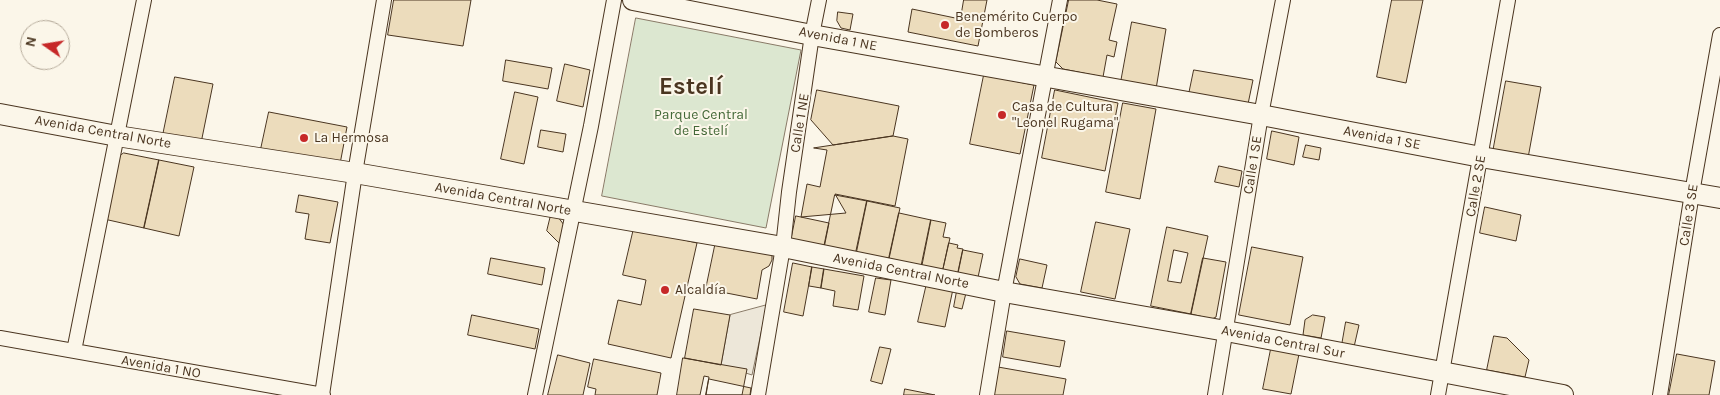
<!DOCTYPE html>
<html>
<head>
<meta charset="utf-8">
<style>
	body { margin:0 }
	#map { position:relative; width:1720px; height:395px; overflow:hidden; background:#fbf6e9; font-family:Karla,sans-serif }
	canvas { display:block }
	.north { position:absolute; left:20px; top:20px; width:50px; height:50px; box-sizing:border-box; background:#fbf6e9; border:1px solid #b4a999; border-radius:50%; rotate:283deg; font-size:14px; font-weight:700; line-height:20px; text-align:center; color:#4a3520 }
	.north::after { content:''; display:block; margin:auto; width:18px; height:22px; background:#c62828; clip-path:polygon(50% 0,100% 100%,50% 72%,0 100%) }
</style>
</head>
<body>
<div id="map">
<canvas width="1720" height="395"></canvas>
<div class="north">N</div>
</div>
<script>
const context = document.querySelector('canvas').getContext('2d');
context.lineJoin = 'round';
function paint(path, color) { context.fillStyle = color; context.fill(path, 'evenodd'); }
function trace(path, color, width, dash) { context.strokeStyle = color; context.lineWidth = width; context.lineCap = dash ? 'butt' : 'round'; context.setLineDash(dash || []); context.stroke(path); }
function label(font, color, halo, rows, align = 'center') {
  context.font = font + ' Karla,sans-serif'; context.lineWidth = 4; context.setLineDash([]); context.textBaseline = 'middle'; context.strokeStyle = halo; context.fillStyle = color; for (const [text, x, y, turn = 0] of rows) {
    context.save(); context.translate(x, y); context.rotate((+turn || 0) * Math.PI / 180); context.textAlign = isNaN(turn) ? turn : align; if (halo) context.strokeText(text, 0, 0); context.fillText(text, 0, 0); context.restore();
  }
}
const green = new Path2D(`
	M636 18 801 50 766 228 602 196Z`);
paint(green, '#dce7d0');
trace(green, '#887966', 1);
const parking = new Path2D(`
	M767 305 752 375 721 365 730 315Z`);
paint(parking, '#ede7d9');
trace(parking, '#887966', 1);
const building = new Path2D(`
	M394 0H471L463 46 388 35Z
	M964 0H987L978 46 908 32 912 9 960 19Z
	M1069 0H1097L1117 4 1109 40 1117 42 1114 57 1107 55 1103 77 1063 69 1056 62Z
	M1392 0H1423L1406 83 1377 77Z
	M838 12 853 14 850 30 841 28 837 21Z
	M1132 22 1166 29 1156 89 1121 82Z
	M506 60 552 68 548 89 503 81Z
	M565 64 590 70 583 107 557 101Z
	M1194 70 1253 80 1248 104 1189 94Z
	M984 75 1034 85 1020 154 970 144Z
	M175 77 213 84 200 148 162 140Z
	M1506 81 1541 87 1528 158 1493 152Z
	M817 90 899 106 893 136 833 145 811 120Z
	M1055 90 1118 103 1105 171 1042 158Z
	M515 92 538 97 524 164 501 159Z
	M1123 103 1156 109 1140 199 1106 192Z
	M269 112 347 127 340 164 261 149Z
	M541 130 566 134 563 152 538 147Z
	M1272 131 1299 137 1294 165 1267 159Z
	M893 136 908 139 895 206 835 194 846 213 801 217 807 184 820 187 827 150 814 148Z
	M1306 145 1321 148 1319 160 1303 157Z
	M124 153 159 160 144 228 104 219 118 157Z
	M159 160 194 167 179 236 144 228Z
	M1219 166 1242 171 1239 187 1215 182Z
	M299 195 338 202 330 243 305 239 309 214 296 212Z
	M835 195 867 201 855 259 823 252Z
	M867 201 900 208 887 268 854 262Z
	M1485 207 1521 215 1516 241 1480 233Z
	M899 213 931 220 921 270 888 263Z
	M551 215 558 217 564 225 560 244 547 231Z
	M796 216 829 223 822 258 789 251Z
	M931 220 946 223 943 237 950 238 942 273 921 268Z
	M1096 222 1130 229 1115 299 1081 292Z
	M1167 227 1208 236 1191 314 1151 306ZM1174 250 1188 253 1181 283 1168 281Z
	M634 228 697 243 671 358 608 344 618 300 641 305 646 280 623 275Z
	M716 241 772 250V260L769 266 762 270 757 299 706 289Z
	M949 243 958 245 957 248 963 249 957 278 942 275Z
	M1252 247 1303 257 1290 325 1239 315Z
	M963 250 983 254 977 282 957 278Z
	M491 258 545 268 542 285 488 274Z
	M1203 258 1226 262 1216 317 1212 319 1191 314Z
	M1020 259 1047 265 1042 288 1020 284 1016 277Z
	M793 263 812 267 803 316 784 312Z
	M812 267 824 269 821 288 809 286Z
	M824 269 864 276 858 310 833 306 835 291 821 288Z
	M876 278 891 280 885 315 869 312Z
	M927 283 953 289 945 327 918 322Z
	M957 291 966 293 962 309 954 307Z
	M694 309 730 315 721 365 685 358Z
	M472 315 539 329 535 349 468 335Z
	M1313 315 1325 317 1321 338 1303 335 1305 320Z
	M1346 322 1359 325 1354 347 1342 345Z
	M1007 331 1065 341 1060 367 1003 357Z
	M1494 336 1507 338 1529 360 1525 377 1487 370Z
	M880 347 891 349 882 384 871 381Z
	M1271 349 1299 354 1291 394 1263 389Z
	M1677 354 1715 361 1709 395H1669Z
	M558 355 590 363 583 395H548Z
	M683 358 747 369 742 395H706L709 377 704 376 700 395H677Z
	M594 359 661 373 657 395H595L596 389 588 387Z
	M998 367 1066 379 1063 395H993Z
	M709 379 751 388 750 395H706Z
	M905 389 935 395H904Z`);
paint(building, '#ecdcbc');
trace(building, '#4a3520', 1);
const street = new Path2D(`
	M0 338 323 395
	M74 351 144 0
	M322 395 355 173 384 0
	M535 395 591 126 614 0
	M758 395 783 247 789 192 812 35 819 0
	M987 395 1004 292 1060 0
	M1215 395 1261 115 1283 0
	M1438 395 1508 0
	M1660 395 1692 193 1720 35`);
const secondary = new Path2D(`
	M633 0 812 35 1261 115 1481 157 1720 198
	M0 114 117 136 355 173 783 247 1004 292 1226 331 1563 395`);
trace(street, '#4a3520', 16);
trace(secondary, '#4a3520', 22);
trace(street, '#fbf6e9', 14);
trace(secondary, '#fbf6e9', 20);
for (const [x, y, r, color] of [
	[945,25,5,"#c62828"],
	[1002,115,5,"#c62828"],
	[304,138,5,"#c62828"],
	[665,290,5,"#c62828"]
]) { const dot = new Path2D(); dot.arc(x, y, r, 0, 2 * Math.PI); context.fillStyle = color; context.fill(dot); trace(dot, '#fbf6e9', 2); }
label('14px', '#4a3520', '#fbf6e9', [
	["Benemérito Cuerpo",955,17],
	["de Bomberos",955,33],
	["Casa de Cultura",1012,107],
	["\"Leonel Rugama\"",1012,123],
	["La Hermosa",314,138],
	["Alcaldía",675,290]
], 'left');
label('14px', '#4a3520', '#fbf6e9', [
	["Avenida 1 NE",838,39,11],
	["Calle 1 NE",800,123,-81],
	["Avenida Central Norte",103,132,10],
	["Avenida 1 SE",1382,138,11],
	["Calle 1 SE",1253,165,-81],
	["Calle 2 SE",1476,186,-80],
	["Avenida Central Norte",503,199,10],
	["Calle 3 SE",1689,215,-81],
	["Avenida Central Norte",901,271,11],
	["Avenida Central Sur",1283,342,11],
	["Avenida 1 NO",161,367,10]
]);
label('14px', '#436837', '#fbf6e9', [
	["Parque Central",701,115],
	["de Estelí",701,131]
]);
label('bold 24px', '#4a3520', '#fbf6e9', [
	["Estelí",691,87]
]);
</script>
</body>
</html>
